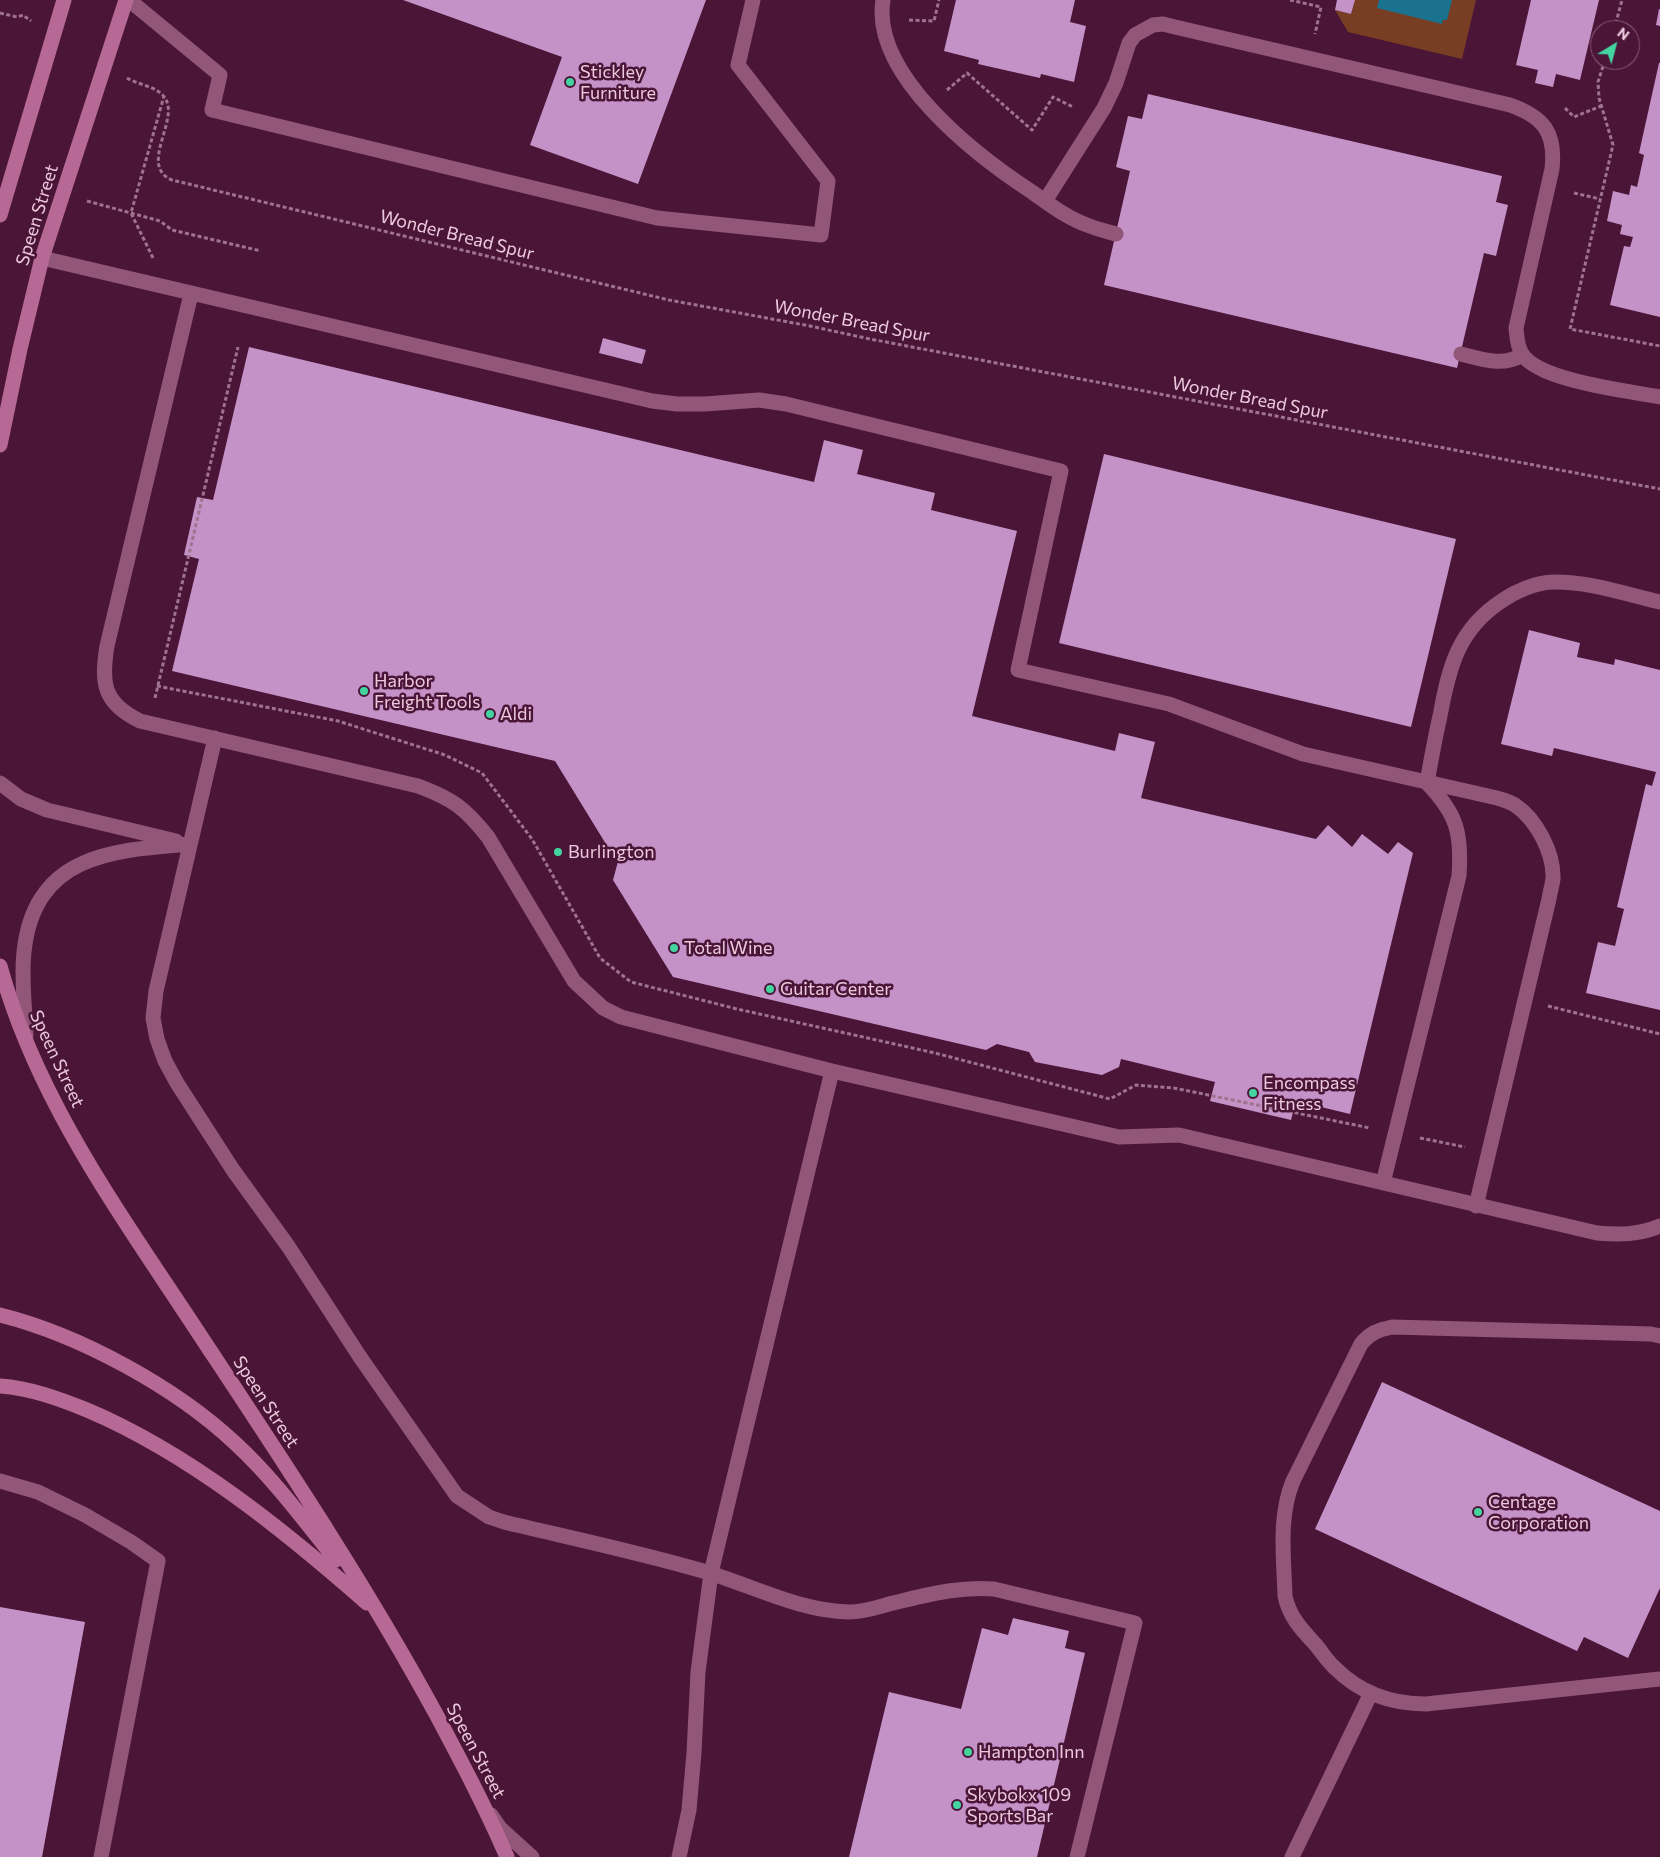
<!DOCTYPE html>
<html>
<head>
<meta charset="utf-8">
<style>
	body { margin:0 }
	#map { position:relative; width:1660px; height:1857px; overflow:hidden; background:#4b1538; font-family:Commissioner,sans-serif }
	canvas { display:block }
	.north { position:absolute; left:1590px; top:20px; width:50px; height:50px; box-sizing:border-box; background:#4b1538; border:1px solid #8b5d7a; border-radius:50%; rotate:37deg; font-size:14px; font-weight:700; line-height:20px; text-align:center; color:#ecc9dc }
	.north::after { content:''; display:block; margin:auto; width:18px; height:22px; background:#43d4a0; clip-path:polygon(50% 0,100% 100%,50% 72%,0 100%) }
</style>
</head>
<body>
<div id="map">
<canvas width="1660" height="1857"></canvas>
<div class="north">N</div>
</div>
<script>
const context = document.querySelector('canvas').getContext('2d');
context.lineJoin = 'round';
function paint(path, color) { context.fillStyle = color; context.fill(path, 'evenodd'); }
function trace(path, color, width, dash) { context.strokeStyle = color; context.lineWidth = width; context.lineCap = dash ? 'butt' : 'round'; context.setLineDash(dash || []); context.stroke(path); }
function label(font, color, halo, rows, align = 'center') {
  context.font = font + ' Commissioner,sans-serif'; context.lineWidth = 5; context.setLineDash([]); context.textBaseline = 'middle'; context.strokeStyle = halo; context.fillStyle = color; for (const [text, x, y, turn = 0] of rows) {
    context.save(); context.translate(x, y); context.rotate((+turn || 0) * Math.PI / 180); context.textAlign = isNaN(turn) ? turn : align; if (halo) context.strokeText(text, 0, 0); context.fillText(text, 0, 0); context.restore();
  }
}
paint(new Path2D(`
	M1355 0H1476L1462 59 1348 32 1335 10 1351 14Z`), '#773e23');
paint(new Path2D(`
	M1379 0H1452L1447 20H1443L1442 24 1377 8Z`), '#1a728e');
paint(new Path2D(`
	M403 0H706L638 184 530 145 562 57Z
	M956 0H1075L1070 22 1086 26 1074 82 1041 74 1040 78 978 64 979 60 944 51Z
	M1337 0H1355L1351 14 1335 10Z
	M1531 0H1599L1580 80 1556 74 1553 87 1535 83 1538 70 1516 65Z
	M1659 9H1660V26L1656 25Z
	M1659 63H1660V317L1610 305 1624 246 1630 247 1633 237 1620 234 1622 225 1607 221 1613 191 1629 195 1631 185 1637 187 1644 155 1639 153Z
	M1148 94 1502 176 1496 202 1508 205 1496 256 1484 253 1457 368 1104 285 1130 171 1116 167 1128 116 1142 119Z
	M603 338 646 350 642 364 599 353Z
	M249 347 814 482 824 440 863 450 857 474 935 493 931 510 1017 531 972 716 1115 751 1119 733 1155 742 1141 798 1316 839 1328 825 1352 847 1362 834 1388 854 1398 842 1413 853 1350 1114 1296 1101 1291 1120 1210 1101 1215 1082 1121 1059 1119 1067 1102 1075 1035 1062 1029 1052 997 1044 986 1050 673 977 613 880 620 854 609 849 555 761 172 671 199 559 184 555 197 497 213 500Z
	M1104 454 1456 539 1411 727 1059 643Z
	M1529 630 1580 643 1577 657 1614 665 1615 659 1660 670V1010L1586 993 1598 942 1615 946 1624 909 1617 907 1646 784 1652 786 1656 772 1554 748 1552 756 1501 744Z
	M1382 1382 1660 1511V1588L1628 1658 1584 1637 1577 1651 1315 1529Z
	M0 1607 85 1622 42 1857H0Z
	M1013 1618 1069 1631 1065 1648 1085 1653 1037 1857H849L889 1692 961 1709 982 1628 1008 1635Z`), '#c492c7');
trace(new Path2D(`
	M1290 0 1321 7 1315 34
	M0 13 17 17 23 15 31 21
	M909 20 934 21 939 0
	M1614 30 1622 0
	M1605 60 1598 82 1599 98 1613 145 1570 329 1660 346
	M127 78C138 85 157 86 165 98 180 120 138 166 172 180L669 300 810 326 870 339 1660 489
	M947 90 967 73 1032 130 1053 97 1073 107
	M1565 108 1574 117 1601 106
	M1574 193 1600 199
	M87 201 160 221 172 230 261 251
	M153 258 131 213 164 96
	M157 686 338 721 445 755 482 773 532 839 600 958 631 982 737 1009 935 1053 1110 1099 1136 1085 1174 1088 1370 1128
	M155 698 238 347
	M1548 1006 1660 1034
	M1420 1138 1465 1147`), '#9f738e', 3, [4, 2.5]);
trace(new Path2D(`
	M129 0 220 75 212 110 657 218 821 235 828 181 738 65 753 0
	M883 0C871 75 977 156 1032 192 1049 204 1067 218 1087 225 1096 229 1106 231 1116 234
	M1045 201 1104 108 1116 83 1129 43 1135 35 1153 25 1163 24 1175 27 1510 105C1544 117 1556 133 1552 169L1516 328C1517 337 1517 346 1522 354 1539 381 1628 391 1660 397
	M42 258 652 401 677 404H705L759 400 786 404 1061 471 1018 670 1169 704 1303 754 1497 798C1503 800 1510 802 1515 805 1537 820 1554 853 1553 879 1552 886 1550 892 1549 899L1476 1206
	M191 294 107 646C101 683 103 703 140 721L418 786C453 799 465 808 488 837L574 981 603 1008 621 1017 832 1071 1119 1137 1179 1135 1597 1233C1619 1235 1639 1235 1660 1226
	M1461 354C1482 359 1502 367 1522 355
	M215 738 156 991 153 1018 157 1039 165 1061 177 1083 233 1170 288 1246 360 1357 457 1496 489 1517 504 1522C571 1538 638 1552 703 1571 751 1585 799 1611 849 1612 865 1612 878 1607 893 1603 927 1595 959 1586 994 1589L1135 1623 1077 1857
	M0 783 21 799 47 810 176 841
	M1427 783C1431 760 1435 738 1440 716 1449 667 1458 629 1503 600 1516 591 1535 583 1552 582 1588 581 1625 594 1660 602
	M26 1036C25 1008 21 979 24 952 34 855 112 850 190 844
	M1383 1183 1459 876C1462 833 1457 814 1427 783
	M1660 1336 1651 1334 1392 1327C1378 1330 1370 1333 1361 1344L1293 1481C1278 1517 1284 1558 1285 1596 1289 1616 1301 1629 1315 1644 1322 1652 1327 1661 1335 1668 1360 1693 1391 1704 1426 1704L1660 1679
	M0 1481 38 1492 85 1515 131 1542 158 1561 101 1857
	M491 1815 500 1828 532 1857
	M679 1857 689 1810 694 1753 698 1672 711 1573 832 1071
	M1292 1857 1371 1693`), '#925679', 15);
trace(new Path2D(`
	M0 215 64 0
	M0 445 20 349 42 258 126 0
	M0 966C36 1097 116 1208 190 1320 275 1449 362 1578 436 1714 461 1761 486 1808 507 1857
	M0 1315C80 1335 175 1387 235 1443 273 1478 304 1520 336 1560
	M0 1386C30 1388 60 1399 87 1410 189 1453 285 1531 367 1603`), '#b76996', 15);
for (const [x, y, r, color] of [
	[570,82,5,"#43d4a0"],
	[364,691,5,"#43d4a0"],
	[490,714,5,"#43d4a0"],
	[558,852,5,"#43d4a0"],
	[674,948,5,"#43d4a0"],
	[770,989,5,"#43d4a0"],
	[1253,1093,5,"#43d4a0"],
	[1478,1512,5,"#43d4a0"],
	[968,1752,5,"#43d4a0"],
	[957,1805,5,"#43d4a0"]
]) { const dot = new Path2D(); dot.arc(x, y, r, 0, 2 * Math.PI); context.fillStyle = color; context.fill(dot); trace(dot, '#4b1538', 2); }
label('18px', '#ecc9dc', '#4b1538', [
	["Stickley",580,72],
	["Furniture",580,93],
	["Harbor",374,681],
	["Freight Tools",374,702],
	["Aldi",500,714],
	["Burlington",568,852],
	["Total Wine",684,948],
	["Guitar Center",780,989],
	["Encompass",1263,1083],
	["Fitness",1263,1104],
	["Centage",1488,1502],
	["Corporation",1488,1523],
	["Hampton Inn",978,1752],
	["Skybokx 109",967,1795],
	["Sports Bar",967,1816]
], 'left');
label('18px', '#ecc9dc', '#4b1538', [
	["Speen Street",37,215,-73],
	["Wonder Bread Spur",457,235,14],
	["Wonder Bread Spur",852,321,11],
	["Wonder Bread Spur",1250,398,11],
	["Speen Street",57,1059,65],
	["Speen Street",266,1402,57],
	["Speen Street",476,1751,62]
]);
</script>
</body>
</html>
